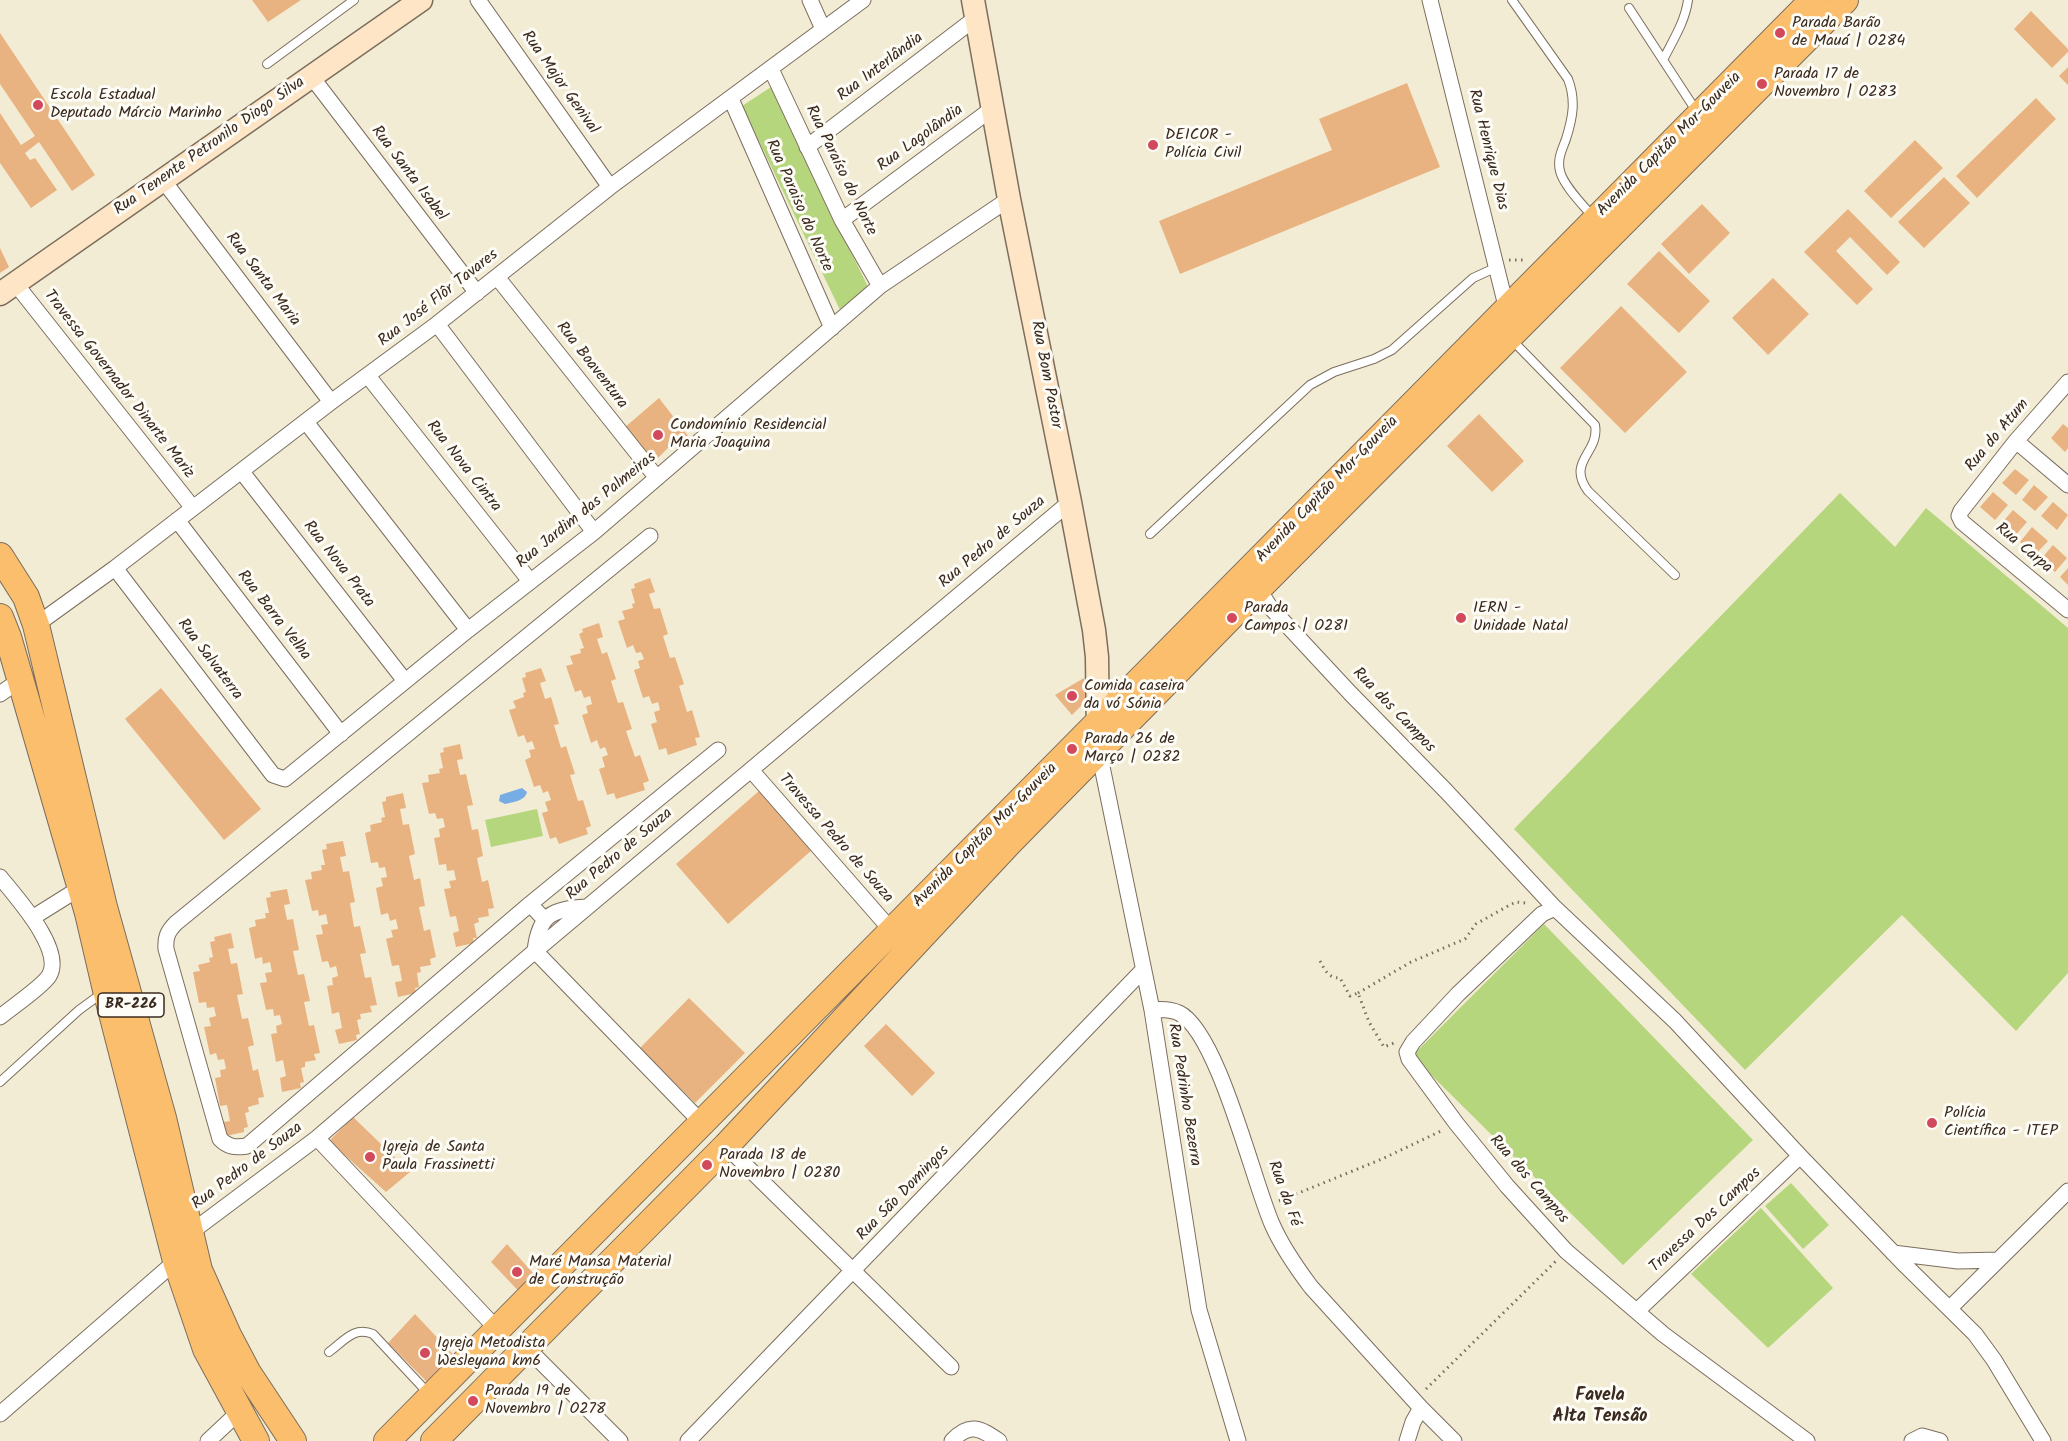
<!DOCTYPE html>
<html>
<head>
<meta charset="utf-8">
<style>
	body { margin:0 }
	canvas { display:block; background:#f3ecd5 }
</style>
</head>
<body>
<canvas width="2068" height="1441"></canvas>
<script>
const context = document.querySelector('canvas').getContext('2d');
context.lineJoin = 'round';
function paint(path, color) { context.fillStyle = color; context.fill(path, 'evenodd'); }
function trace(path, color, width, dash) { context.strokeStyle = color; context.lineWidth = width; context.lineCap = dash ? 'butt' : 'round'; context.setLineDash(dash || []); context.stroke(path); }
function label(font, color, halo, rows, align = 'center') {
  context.font = font + ' Kalam,sans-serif'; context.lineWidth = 6; context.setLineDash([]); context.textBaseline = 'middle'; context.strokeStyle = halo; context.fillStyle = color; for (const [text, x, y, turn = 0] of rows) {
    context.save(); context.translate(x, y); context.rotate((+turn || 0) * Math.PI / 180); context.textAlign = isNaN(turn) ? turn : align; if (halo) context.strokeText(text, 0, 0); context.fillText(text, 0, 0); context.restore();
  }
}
paint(new Path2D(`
	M771 87 869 289 841 312 742 106Z
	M1840 493 1895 547 1926 508 2068 628V973L2016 1031 1902 915 1745 1070 1514 829Z
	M537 809 543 836 491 847 485 820Z
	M1544 924 1753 1140 1623 1265 1412 1056Z
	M1791 1183 1829 1225 1803 1249 1765 1206Z
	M1761 1208 1833 1288 1768 1348 1691 1274Z`), '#b6d67d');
paint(new Path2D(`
	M522 788 527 792C525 801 513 802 505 804L499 801 500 795Z`), '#77ade5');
paint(new Path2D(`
	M252 0H301L268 22Z
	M2031 11 2068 49V52L2052 68 2014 29Z
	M0 33 95 175 72 191 39 142 25 153 30 160 35 158 57 190 31 208 0 163V113L21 145 35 136 0 84Z
	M2068 67V85L2059 76Z
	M1407 83 1440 167 1180 274 1159 221 1332 150 1319 119Z
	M2036 98 2056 119 1977 198 1956 176Z
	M1915 140 1943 168 1891 218 1864 191Z
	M1944 177 1970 203 1924 248 1898 222Z
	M1702 204 1730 233 1689 274 1661 244Z
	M1848 209 1900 262 1887 275 1850 237 1836 251 1873 289 1857 305 1804 252Z
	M0 248 9 267 0 273Z
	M1659 251 1710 301 1679 333 1627 284Z
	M1773 278 1809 314 1768 355 1732 318Z
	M1621 306 1687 372 1625 433 1560 368Z
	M659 398 692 441 687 452 673 443 652 464 624 428Z
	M1479 414 1524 461 1492 492 1447 446Z
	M2063 424 2068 428V448L2065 452 2051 438Z
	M2015 469 2029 480 2016 495 2002 483Z
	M2034 485 2048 497 2035 511 2022 500Z
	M1993 492 2008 505 1995 520 1980 507Z
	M2053 502 2068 515 2057 530 2041 516Z
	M2013 510 2027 522 2014 537 2000 525Z
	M2032 527 2048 541 2035 555 2020 542Z
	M2053 545 2067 558 2055 572 2040 560Z
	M2068 568V585L2060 577Z
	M650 578 655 592 649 594 654 609 660 608 668 634 663 636 670 658 675 657 684 684 679 686 687 712 692 710 700 737 695 738 697 745 668 755 666 748 659 750 651 724 657 722 654 712 660 710 658 702 652 704 649 696 643 698 634 670 640 668 638 661 644 659 641 652 636 653 633 645 627 648 618 621 625 619 622 611 633 608 632 604 635 603 631 589 635 588 634 584Z
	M599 623 603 637 597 639 602 654 607 652 616 679 611 681 618 703 623 702 632 729 626 731 635 757 640 755 649 781 643 783 645 790 616 799 614 793 607 795 599 769 605 767 602 757 608 755 605 747 600 749 597 740 591 743 582 715 588 713 586 706 592 704 590 696 584 698 581 690 575 692 566 666 573 664 570 656 581 653 580 649 584 648 579 634 583 632 582 629Z
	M541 668 546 681 540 683 545 699 551 697 559 724 554 725 561 748 566 746 575 774 570 775 578 801 583 800 591 826 586 828 588 834 559 844 556 837 550 839 542 813 548 811 545 802 551 800 548 791 543 793 540 785 534 787 525 760 531 757 529 750 535 749 532 741 527 743 524 735 518 737 509 710 516 708 513 701 524 697 523 693 526 692 522 678 526 677 525 673Z
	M1084 678 1089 698 1072 715 1055 695Z
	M161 688 261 809 224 840 125 719Z
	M460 744 463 759 457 760 460 775 466 774 473 805 467 806 472 830 478 829 483 856 477 858 482 882 488 880 494 908 488 909 489 916 478 918 479 922 474 924 477 938H473L474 943 456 947 453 933 459 931 456 916 450 917 444 889 451 888 449 881 456 880 454 870 447 871 446 864 439 865 434 838 440 837 439 829 445 827 443 818 437 819 435 813 429 814 422 783 429 782 428 775 440 773 439 769 443 768 440 753 444 752 443 748Z
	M760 790 812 850 728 924 676 864Z
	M403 793 406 808 400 809 403 825 409 824 415 854 409 856 414 880 420 878 425 906 419 907 424 931 430 929 436 957 430 959 431 965 420 967 421 972 417 973 419 987 415 988 416 993 398 997 395 982 402 981 399 965 392 966 386 939 393 937 391 930 398 929 396 919 390 921 388 913 381 915 376 888 383 886 381 878 387 877 385 867 379 868 378 862 371 863 365 833 371 831 370 825 382 822 381 818 385 817 382 802 386 801V797Z
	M343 841 346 856 340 857 343 872 349 871 355 902 350 903 354 927 360 926 366 953 360 954 365 978 371 977 377 1005 370 1006 372 1012 360 1014 361 1019 357 1020 360 1034 356 1035 357 1040 339 1044 335 1030 342 1028 339 1012 332 1014 327 986 333 985 332 978 338 976 336 966 330 968 328 961 322 962 316 935 323 934 321 925 328 924 326 914 319 916 318 910 312 911 305 880 312 879 311 872 322 870 321 865H325L322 850 327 849 326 844Z
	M287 889 290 904 284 905 287 920 293 919 299 950 293 951 298 975 304 974 310 1001 304 1002 309 1026 314 1025 320 1053 314 1054 316 1060 305 1062V1067L301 1068 304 1082 300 1083 301 1088 282 1092 280 1078 286 1076 283 1060 276 1062 271 1034 277 1033 276 1026 282 1024 280 1015 274 1016 273 1009 266 1010 260 983 267 982 265 973 272 972 270 962 263 964 262 957 255 959 249 928 256 926 255 920 266 918 265 913H269L266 898 271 897 270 892Z
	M231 933 234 948 228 949 231 964 237 963 243 994 237 995 242 1019 248 1018 254 1045 248 1047 253 1071 258 1069 264 1097 258 1098 259 1104 248 1107 249 1112 245 1113 248 1127 244 1128V1132L226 1136 223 1122 230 1121 227 1105 220 1106 215 1078 221 1077 220 1070 226 1069 224 1059 218 1060 216 1053 210 1055 204 1027 211 1026 209 1018 216 1016 214 1007 207 1008 206 1002 199 1003 193 972 200 971 198 965 210 962 209 958 213 957 210 942 215 941 214 937Z
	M689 998 745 1053 695 1103 640 1048Z
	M886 1024 935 1073 912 1096 864 1046Z
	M353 1117 410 1172 386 1192 329 1141Z
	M507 1244 542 1283 526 1299 491 1262Z
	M415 1314 462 1364 436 1391 388 1343Z`), '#e9b381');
const lane = new Path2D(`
	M1512 0 1568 79C1576 100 1573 117 1566 139 1562 150 1557 159 1560 171 1563 185 1583 205 1593 217
	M1629 8 1697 112
	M1663 60C1673 40 1685 22 1688 0
	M267 64 354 0
	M1511 339 1595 425C1600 453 1566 461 1588 491L1675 575
	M1150 534 1310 385 1334 372 1374 359 1392 350 1473 278 1497 267
	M0 1082 79 1010 101 994
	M329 1352C344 1341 354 1326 373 1334L429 1394`);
const street = new Path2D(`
	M478 0 610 187
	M810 0 823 29
	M1430 0 1507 310
	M771 69 842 220 880 286
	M311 76 477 293
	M731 99 832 328
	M807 147 977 17
	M163 180 331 402
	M842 220 993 108
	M497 277 657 478
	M15 283 193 508
	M437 324 594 532
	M368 376 530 581
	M2068 382 2016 441 1961 511 1959 516 1962 522 2068 610
	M306 422 468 630
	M2016 441 2068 485
	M242 472 405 681
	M177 520 341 734
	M115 568 273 775 285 779 468 630 594 532 880 286 1009 199
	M1261 586 1263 596 1270 607 1350 693 1446 791 1555 908 1675 1021 1800 1156 1906 1266 1975 1334 1994 1360 2043 1441
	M36 625 115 568 331 402 437 324 610 187 863 0
	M0 694 20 680
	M1099 752 1152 1010 1199 1310 1238 1441
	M751 770 892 931
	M0 877C16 897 65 950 49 976 42 987 12 1007 0 1017
	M530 904 718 750
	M587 907C552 909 539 914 535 951L702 1123
	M1555 908 1542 914 1458 994 1413 1042 1407 1052 1409 1059 1456 1123 1507 1186 1566 1251 1663 1334 1807 1441
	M32 918 80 888
	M544 919 530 904 247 1146C235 1148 228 1147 220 1139L166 949C165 937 168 931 176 923L650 536
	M1152 1010C1161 1009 1170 1009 1179 1013 1218 1032 1253 1181 1272 1224 1282 1247 1296 1267 1311 1287L1421 1408 1454 1441
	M317 1138 497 1329
	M726 1146 951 1367
	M190 1233 317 1138 535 951 1070 502
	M1893 1253 1958 1261 1998 1260
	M1950 1308 2068 1191
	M1637 1311 1800 1156
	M526 1347 620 1441
	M0 1414 176 1261
	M208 1441 239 1412
	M688 1441 1143 970
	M952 1441C969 1422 980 1428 999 1441
	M1407 1441 1413 1422 1421 1408
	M1912 1441 1922 1436 1940 1441`);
const secondary = new Path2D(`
	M973 0 1009 199 1070 502 1094 630 1097 657 1098 734
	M0 294 421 0`);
const primary = new Path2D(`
	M0 556 26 597 36 625 104 907 163 1118 199 1270 228 1335 248 1373 293 1441
	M0 617 8 637 88 913 106 990 176 1261 206 1349 256 1441
	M387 1441 1813 0
	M434 1441 726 1146 1009 843 1261 586 1845 0`);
trace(lane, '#7b6e5e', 10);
trace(street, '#7b6e5e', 17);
trace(secondary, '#7b6e5e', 25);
trace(primary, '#7b6e5e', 28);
trace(new Path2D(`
	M1509 260H1527
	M1320 961C1325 970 1328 978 1340 978L1350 996 1358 993 1369 1022 1384 1047 1394 1043
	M1358 993 1411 962 1465 939 1476 924 1508 906 1516 902 1526 903
	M1279 1201 1382 1159 1441 1131
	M1426 1389 1556 1261`), '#7b6e5e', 3, [1.5, 4.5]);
trace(lane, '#fff', 8);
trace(street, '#fff', 15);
trace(secondary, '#fde5c5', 22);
trace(primary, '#fabe6d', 26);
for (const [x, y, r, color] of [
	[1780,33,6,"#d1495b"],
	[1762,84,6,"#d1495b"],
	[38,105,6,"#d1495b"],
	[1153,145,6,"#d1495b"],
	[658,435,6,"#d1495b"],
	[1232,618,6,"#d1495b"],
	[1461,618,6,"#d1495b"],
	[1072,696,6,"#d1495b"],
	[1072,749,6,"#d1495b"],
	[1932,1123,6,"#d1495b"],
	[370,1157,6,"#d1495b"],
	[707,1165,6,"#d1495b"],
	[517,1272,6,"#d1495b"],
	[425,1353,6,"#d1495b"],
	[473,1401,6,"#d1495b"]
]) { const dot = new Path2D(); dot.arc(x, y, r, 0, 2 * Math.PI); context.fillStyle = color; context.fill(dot); trace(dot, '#fdfcf7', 2); }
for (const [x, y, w] of [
	[131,1005,66]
]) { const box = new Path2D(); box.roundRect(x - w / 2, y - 12, w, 24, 4.5); context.fillStyle = '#fdfcf7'; context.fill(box); trace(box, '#3b2a1e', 1.5); }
label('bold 15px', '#3b2a1e', null, [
	["BR-226",131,1005]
]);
label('16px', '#3b2a1e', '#fdfcf7', [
	["Parada Barão",1792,24],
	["de Mauá | O284",1792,42],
	["Parada 17 de",1774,75],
	["Novembro | O283",1774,93],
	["Escola Estadual",50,96],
	["Deputado Márcio Marinho",50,114],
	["DEICOR -",1165,136],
	["Polícia Civil",1165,154],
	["Condomínio Residencial",670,426],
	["Maria Joaquina",670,444],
	["Parada",1244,609],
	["Campos | O281",1244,627],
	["IERN -",1473,609],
	["Unidade Natal",1473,627],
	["Comida caseira",1084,687],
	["da vó Sónia",1084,705],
	["Parada 26 de",1084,740],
	["Março | O282",1084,758],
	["Polícia",1944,1114],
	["Científica - ITEP",1944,1132],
	["Igreja de Santa",382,1148],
	["Paula Frassinetti",382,1166],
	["Parada 18 de",719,1156],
	["Novembro | O280",719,1174],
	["Maré Mansa Material",529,1263],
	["de Construção",529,1281],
	["Igreja Metodista",437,1344],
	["Wesleyana km6",437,1362],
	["Parada 19 de",485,1392],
	["Novembro | O278",485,1410]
], 'left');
label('16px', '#3b2a1e', '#fdfcf7', [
	["Rua Interlândia",881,68,-37],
	["Rua Major Genival",559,83,55],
	["Rua Lagolândia",921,139,-36],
	["Avenida Capitão Mor-Gouveia",1670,145,-45],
	["Rua Tenente Petronilo Diogo Silva",210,147,-35],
	["Rua Henrique Dias",1487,150,76],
	["Rua Paraíso do Norte",840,171,64],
	["Rua Santa Isabel",408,174,53],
	["Rua Paraiso do Norte",798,206,66],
	["Rua Santa Maria",262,280,53],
	["Rua José Flôr Tavares",439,299,-38],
	["Rua Boaventura",591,366,52],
	["Rua Bom Pastor",1045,375,79],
	["Travessa Governador Dinarte Mariz",118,385,52],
	["Rua do Atum",1998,436,-50],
	["Rua Nova Cintra",463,467,52],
	["Avenida Capitão Mor-Gouveia",1328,490,-46],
	["Rua Jardim das Palmeiras",587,511,-39],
	["Rua Pedro de Souza",993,543,-40],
	["Rua Carpa",2023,549,40],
	["Rua Nova Prata",338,565,52],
	["Rua Barra Velha",273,616,52],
	["Rua Salvaterra",209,660,53],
	["Rua dos Campos",1393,711,46],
	["Avenida Capitão Mor-Gouveia",986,836,-45],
	["Travessa Pedro de Souza",835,839,49],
	["Rua Pedro de Souza",620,855,-40],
	["Rua Pedrinho Bezerra",1183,1095,81],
	["Rua Pedro de Souza",248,1167,-37],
	["Rua dos Campos",1528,1180,49],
	["Rua São Domingos",904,1194,-46],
	["Rua da Fé",1283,1194,70],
	["Travessa Dos Campos",1706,1221,-43]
]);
label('bold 18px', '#3b2a1e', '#fdfcf7', [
	["Favela",1600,1397],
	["Alta Tensão",1600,1418]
]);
</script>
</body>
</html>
